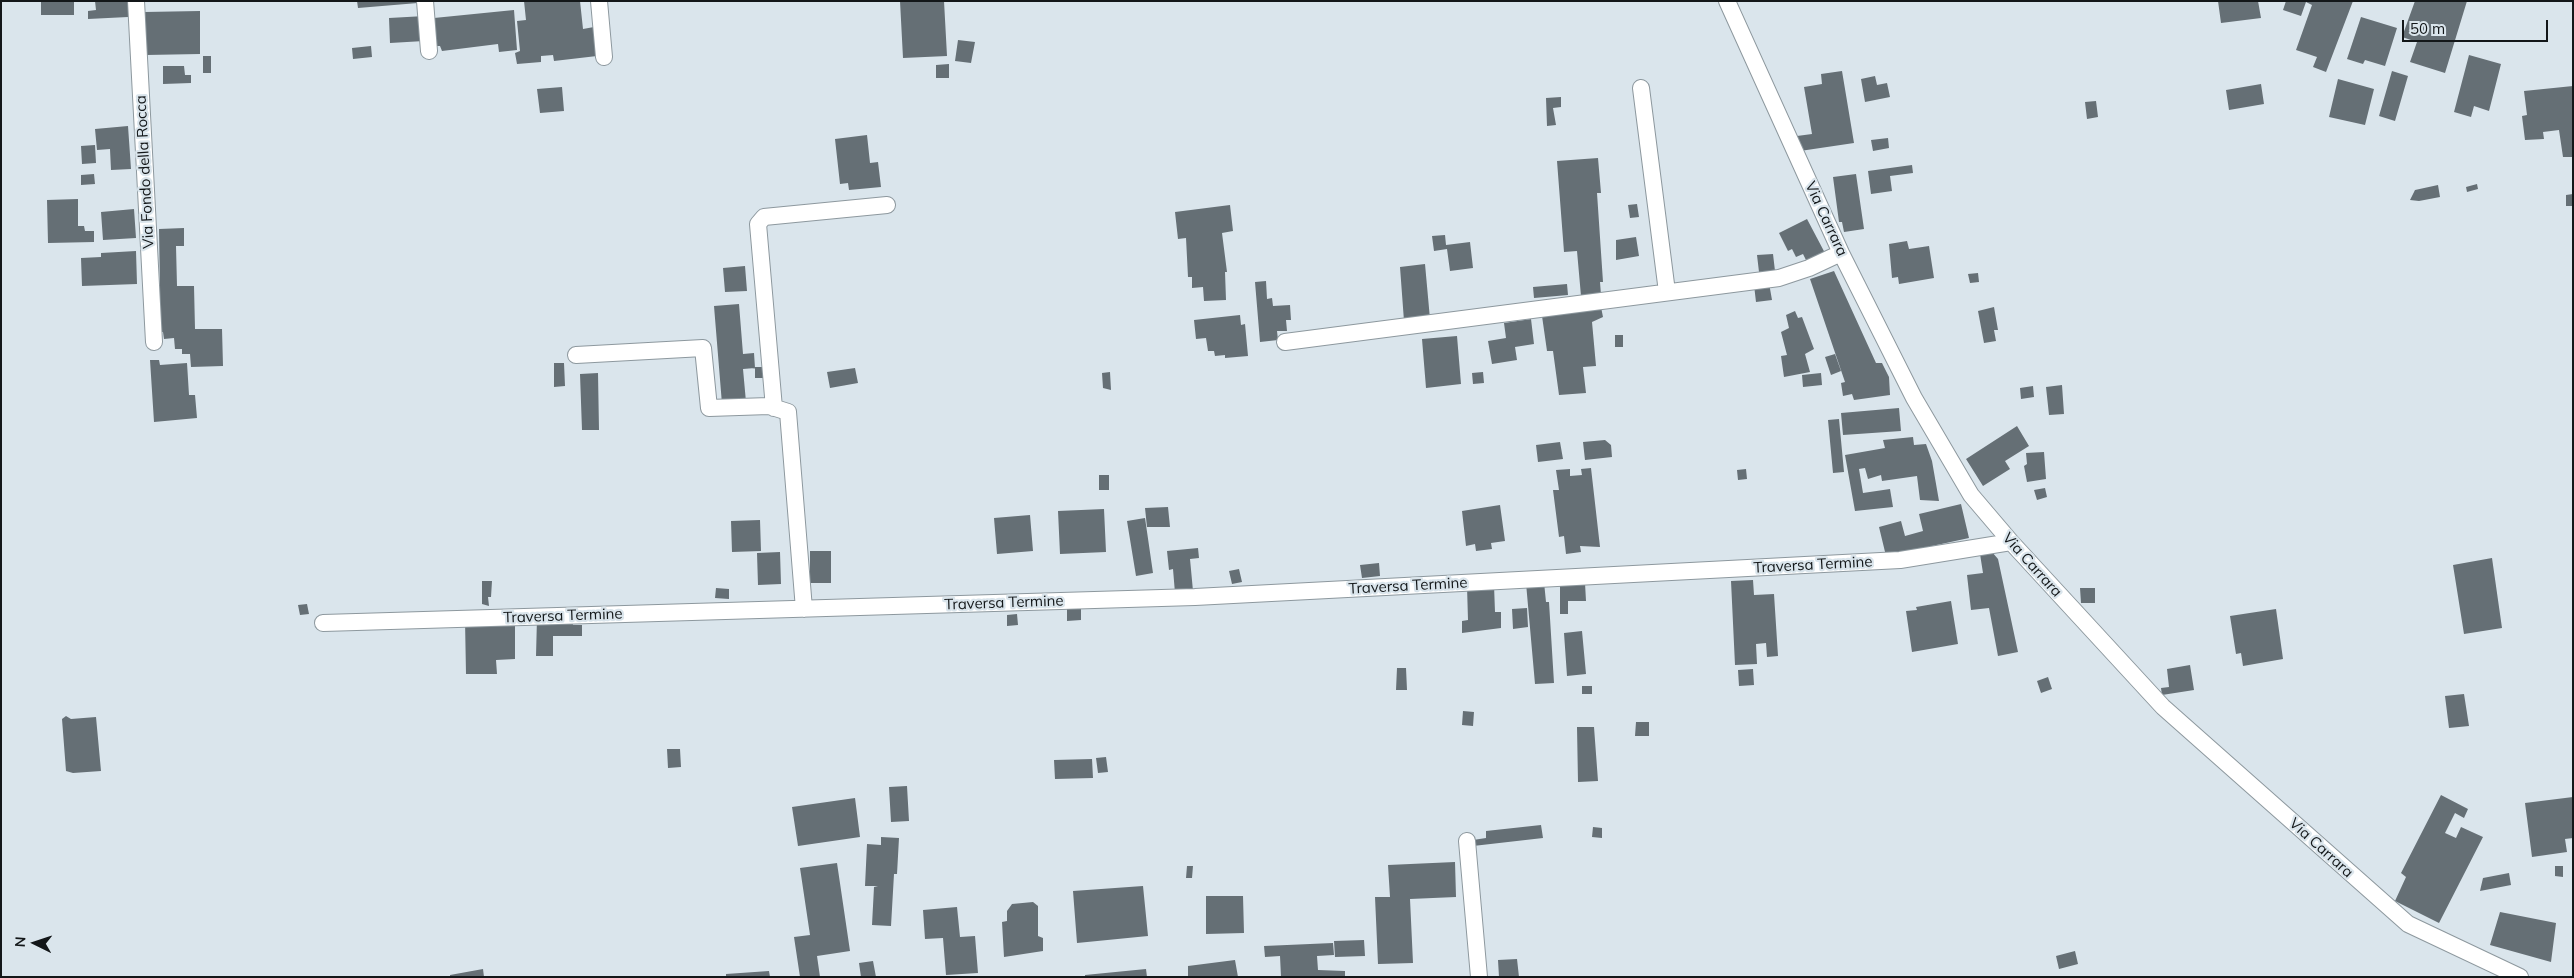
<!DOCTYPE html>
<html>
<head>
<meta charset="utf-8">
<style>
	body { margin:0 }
	#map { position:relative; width:2574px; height:978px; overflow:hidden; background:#dae5ec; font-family:Mulish,sans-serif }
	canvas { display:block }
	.frame { position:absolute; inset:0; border:2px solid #131719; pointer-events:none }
	.north { position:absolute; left:10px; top:918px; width:50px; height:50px; -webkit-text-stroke:4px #dae5ec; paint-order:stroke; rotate:274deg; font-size:14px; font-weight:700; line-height:20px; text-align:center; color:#131719 }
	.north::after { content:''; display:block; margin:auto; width:18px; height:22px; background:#131719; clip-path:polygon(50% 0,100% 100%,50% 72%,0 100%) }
	.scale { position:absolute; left:2402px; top:20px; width:146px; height:22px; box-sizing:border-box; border:2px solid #131719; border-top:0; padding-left:6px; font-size:15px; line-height:18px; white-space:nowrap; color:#131719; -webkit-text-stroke:4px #dae5ec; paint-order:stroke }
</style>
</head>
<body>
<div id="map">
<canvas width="2574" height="978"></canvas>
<div class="frame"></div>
<div class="north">N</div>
<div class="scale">50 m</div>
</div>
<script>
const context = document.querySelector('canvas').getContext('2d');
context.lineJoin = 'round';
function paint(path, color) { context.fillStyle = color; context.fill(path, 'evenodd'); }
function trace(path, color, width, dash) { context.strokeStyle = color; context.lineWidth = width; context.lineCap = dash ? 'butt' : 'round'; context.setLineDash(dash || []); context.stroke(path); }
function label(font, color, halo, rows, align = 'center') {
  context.font = font + ' Mulish,sans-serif'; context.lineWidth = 4.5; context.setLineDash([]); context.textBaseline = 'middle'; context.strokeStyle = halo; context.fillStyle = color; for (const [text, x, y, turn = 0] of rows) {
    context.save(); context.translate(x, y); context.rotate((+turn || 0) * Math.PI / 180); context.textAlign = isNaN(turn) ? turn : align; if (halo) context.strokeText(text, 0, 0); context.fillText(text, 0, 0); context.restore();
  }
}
paint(new Path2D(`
	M41 1H74V15H41Z
	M95 1H128V17L88 19V11L96 10Z
	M357 1H418V3L358 8Z
	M524 1H580L583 29 594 27 597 56 554 61 553 55 541 56V62L517 64 515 53 520 51 517 21 526 20Z
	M900 1H944L947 56 903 58Z
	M2218 1H2258L2261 18 2221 23Z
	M2286 1H2353L2326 72 2313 67 2317 57 2296 50 2312 5 2306 2 2301 16 2283 10Z
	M2415 1H2467L2445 73 2410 62 2417 42 2402 37Z
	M514 10 517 50 499 52 498 44 442 51 440 46H435L434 18Z
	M200 11V54L146 55 145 12Z
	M425 16 424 41 390 43 389 18Z
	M2361 17 2397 28 2385 66 2365 60 2363 64 2347 59Z
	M958 40 975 42 971 63 955 61Z
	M371 46 372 57 353 59 352 48Z
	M2469 55 2501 64 2489 111 2474 106 2471 117 2454 112Z
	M203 56H211V73H203Z
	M949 64V78H936V65Z
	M163 66H184L185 75H191V83L163 84Z
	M1842 71 1854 143 1800 151 1797 136 1812 134 1804 87 1822 84 1821 74Z
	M2392 71 2408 76 2395 121 2379 116Z
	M1875 76 1877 85 1887 83 1890 97 1865 102 1861 79Z
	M2338 79 2374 89 2365 125 2329 117Z
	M2261 84 2264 104 2229 110 2226 90Z
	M2573 86V157H2563L2559 130 2543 132 2544 139 2525 140 2522 116 2527 115 2524 91Z
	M562 87 564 111 540 113 537 89Z
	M1561 97V107L1553 108 1556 125 1547 126 1546 98Z
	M2096 101 2098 117 2087 119 2085 102Z
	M128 126 131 169 111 170 110 149 97 150 95 129Z
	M867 135 870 163 878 162 881 187 849 190 848 183 840 184 835 139Z
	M1888 138 1889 148 1873 151 1871 140Z
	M95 145 96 163 82 164 81 146Z
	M1598 158 1601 193H1597L1603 282H1600L1601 295 1581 296 1577 251 1564 252 1557 161Z
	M1912 165 1913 173 1890 176 1892 191 1871 194 1868 171Z
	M94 174 95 184 81 185V175Z
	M1856 174 1864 229 1844 232 1842 222H1839L1833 177Z
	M2477 184 2478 189 2467 192 2466 187Z
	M2438 185 2440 197 2419 201 2410 200 2415 190Z
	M2573 194V206H2566V195Z
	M78 199V226H84L85 231H94V242L48 243 47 200Z
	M1637 204 1639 217 1630 218 1628 205Z
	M1230 205 1233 231 1222 233 1227 272H1225L1226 300 1204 301 1203 287 1192 288V277H1188L1186 238 1178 239 1175 212Z
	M134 209 136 238 103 240 101 212Z
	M1807 219 1826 255 1808 264 1803 254 1796 257 1792 249 1788 251 1779 233Z
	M184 228V246H176L177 286H194L195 329H222L223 366 191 367 190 354H182V349H175L174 338 164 339 163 332H157L156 289H160L159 229Z
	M1445 235 1446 245 1470 242 1473 268 1450 271 1447 249 1434 251 1432 236Z
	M1636 237 1639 256 1616 260V240Z
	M1907 241 1909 249 1929 246 1934 278 1899 284 1898 277 1892 278 1889 244Z
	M136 251 137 284 82 286 81 258 101 257V253Z
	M1773 254 1775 271 1759 272 1757 255Z
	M1425 264 1430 319 1404 321 1400 267Z
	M745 266 747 291 725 292 723 268Z
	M1834 271 1876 363H1882L1889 377 1890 395 1854 400 1852 394 1843 396 1841 383 1845 382 1810 279Z
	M1978 273 1979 282 1970 283 1968 274Z
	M1266 281 1267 299 1272 298 1273 306 1290 305 1291 320H1286L1287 331H1277L1278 340 1260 342 1255 282Z
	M1769 283 1772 300 1756 302 1754 285Z
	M1567 284 1568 295 1534 298 1533 287Z
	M739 304 743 354 754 353 755 368 743 369 746 402 722 404 714 306Z
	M1601 307 1603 317 1592 322 1596 366 1583 367 1586 393 1559 395 1553 351H1547L1542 316Z
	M1994 307 1998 330H1994L1996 341 1984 343 1978 311Z
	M1795 311 1798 318 1802 317 1814 349 1805 354 1810 372 1784 377 1781 356 1787 355 1781 332 1789 328 1786 315Z
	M1240 315 1241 325 1245 324 1248 356 1225 358V355L1215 356 1214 351H1208L1206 338 1196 339 1194 320Z
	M1531 319 1534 344 1515 347 1517 360 1492 364 1488 341 1506 338 1504 323Z
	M1615 335H1623V347H1615Z
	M1457 336 1461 384 1426 388 1422 339Z
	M1835 354 1841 371 1831 375 1825 357Z
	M150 360H159L160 365 187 363 189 395H195L197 418 154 422Z
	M554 363H564L565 386 554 387Z
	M755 367H767V378H755Z
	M855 368 858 383 830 388 827 372Z
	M1110 372 1111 390 1103 388 1102 373Z
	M1483 372 1484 383 1473 384 1472 373Z
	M598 373 599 430H582L580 374Z
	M1821 373 1822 385 1803 387 1802 375Z
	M2062 385 2064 414 2049 415 2046 387Z
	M2033 386 2034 397 2021 399 2020 388Z
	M1899 408 1901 431 1843 435 1841 413Z
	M1839 419 1844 472 1833 473 1828 420Z
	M2017 426 2029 446 2005 461 2010 469 1983 486 1966 459Z
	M1913 437 1914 445 1926 444 1932 461 1939 501 1920 500 1917 476 1882 481 1881 475 1868 479 1865 468 1859 469 1863 493 1890 489 1893 507 1855 511 1845 455 1885 448 1883 440Z
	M1605 440 1611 445 1612 457 1585 460 1583 442Z
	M1560 442 1563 459 1538 462 1536 445Z
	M2044 452 2046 479 2027 482 2024 466 2027 464 2026 453Z
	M1591 468 1600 547 1580 546 1581 552 1566 554 1564 536 1559 537 1553 490H1559L1556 470 1570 469V476L1582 475 1581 469Z
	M1746 469 1747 479 1738 480 1737 470Z
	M1099 475H1109V490H1099Z
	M2045 488 2047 497 2037 500 2034 490Z
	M1961 504 1969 538 1886 556 1879 527 1901 521 1905 536 1923 531 1919 514Z
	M1500 505 1505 541 1491 543 1492 549 1476 551 1475 544 1466 546 1462 511Z
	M1168 507 1170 527H1147L1145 508Z
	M1104 509 1106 552 1060 554 1058 511Z
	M1030 515 1033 551 997 554 994 518Z
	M1145 518 1153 573 1136 576 1127 521Z
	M760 520 761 551 732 552 731 521Z
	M1198 548 1199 558 1190 559 1193 591 1175 593 1173 569 1169 570 1167 551Z
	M810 551H831V583H810Z
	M780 552 781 584 758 585 757 553Z
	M1992 552 1998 559 2018 652 1998 656 1989 608 1971 610 1967 575 1983 573 1980 554Z
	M2492 558 2502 628 2464 634 2453 565Z
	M1379 563 1380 576 1362 578 1360 565Z
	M1239 569 1242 582 1232 584 1229 571Z
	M1753 580 1754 595 1774 594 1778 656 1767 657 1766 643 1756 644 1757 664 1735 665 1731 581Z
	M482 581H492L491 597H488L489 606 482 604Z
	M1544 582 1546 602H1549L1554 683 1535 684 1526 583Z
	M1560 583H1585L1586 601H1568V614H1560Z
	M1494 585 1495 612H1501V628L1462 633V621L1468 620 1467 586Z
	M716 588 729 589V599L715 598Z
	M2080 588H2095V603H2081Z
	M1951 601 1958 644 1912 652 1906 611 1917 610 1916 607Z
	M307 604 309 614 300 615 298 605Z
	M1067 607H1081V620L1067 621Z
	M1527 608 1528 627 1513 629 1512 609Z
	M2276 609 2283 659 2243 666 2241 653 2236 654 2230 616Z
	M1017 614 1018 625 1007 626V615Z
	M537 618H572L573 625H582V636H553V656H536Z
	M515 619V659L496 660 497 674H466L465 620Z
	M1582 631 1586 674 1567 676 1564 633Z
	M2190 665 2194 690 2162 695 2161 688 2169 687 2167 669Z
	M1397 668H1406L1407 690H1396Z
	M1753 669 1754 685 1739 686 1738 670Z
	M2048 677 2052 689 2041 693 2037 681Z
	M1582 686H1592V694H1582Z
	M2464 694 2469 726 2449 728 2445 696Z
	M1463 711 1474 712 1473 726 1462 725Z
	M66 716 71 719 96 717 101 771 73 773 66 771 62 719Z
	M1636 722H1649V736H1635Z
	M1577 727H1594L1598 781 1578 782Z
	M667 749H680L681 767 668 768Z
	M1106 757 1108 772 1098 773 1096 758Z
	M1092 759 1093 778 1055 779 1054 760Z
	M907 786 909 821 891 822 889 787Z
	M2441 795 2468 809 2464 818 2455 813 2445 833 2456 838 2461 827 2483 837 2439 923 2395 901 2406 877 2401 873Z
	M2573 797V838L2565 839 2567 852 2532 857 2525 803Z
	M855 798 860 837 798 846 792 807Z
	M1541 825 1543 838 1473 846V840L1486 838V831Z
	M1593 827 1602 828V838L1592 837Z
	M881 837 899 838 897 874H894L891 926 872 925 874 887 878 886H865L867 844 881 845Z
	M1455 862 1456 897 1410 899 1413 963 1378 964 1375 897H1390L1388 865Z
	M837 863 850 951 817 956 820 977H800L794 937 810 935 800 868Z
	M1187 866H1193L1192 878H1186Z
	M2555 866H2563V877L2555 876Z
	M2509 873 2511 885 2480 891 2483 878Z
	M1143 886 1148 936 1077 943 1073 891Z
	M1206 896H1243L1244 933 1206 934Z
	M1033 902 1038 906V936L1043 938V951L1004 957 1002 922 1007 921V911L1012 904Z
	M957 907 960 937 975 936 978 973 946 975 943 938 925 939 923 910Z
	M2500 912 2556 923 2551 962 2490 945Z
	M1364 940 1365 956 1335 957 1334 941Z
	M1333 943 1334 955 1317 956 1318 970 1345 971V977H1281L1280 956 1265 957 1264 946Z
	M2075 951 2078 964 2059 969 2056 956Z
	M1517 959 1519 977H1499L1498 960Z
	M1235 960 1238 977H1188V966Z
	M873 961 876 977H861L859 963Z
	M483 969 484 977H450V975Z
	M1146 969 1147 977H1085V975Z
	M769 971 770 977H726V974Z`), '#656f75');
const minor = new Path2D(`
	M136 1 154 342
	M425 1 429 51
	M599 1 604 57
	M1727 1 1841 253 1914 398 1971 495 2011 542 2163 707 2408 924 2520 977
	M1641 88 1667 292
	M1285 342 1779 278 1809 268 1841 253
	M576 355 703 348 709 408 769 406 788 412 804 609
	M774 408 758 224 764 217 887 205
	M323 623 1195 597 1900 560 2011 542
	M1467 841 1479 977`);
trace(minor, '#8d989e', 18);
trace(minor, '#fff', 16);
label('15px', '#131719', '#dae5ec', [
	["Via Fondo della Rocca",145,172,-93],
	["Via Carrara",1826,219,65],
	["Traversa Termine",1813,565,-3],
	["Via Carrara",2032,565,48],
	["Traversa Termine",1408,586,-3],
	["Traversa Termine",1004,603,-2],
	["Traversa Termine",563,616,-2],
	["Via Carrara",2321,848,42]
]);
</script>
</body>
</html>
